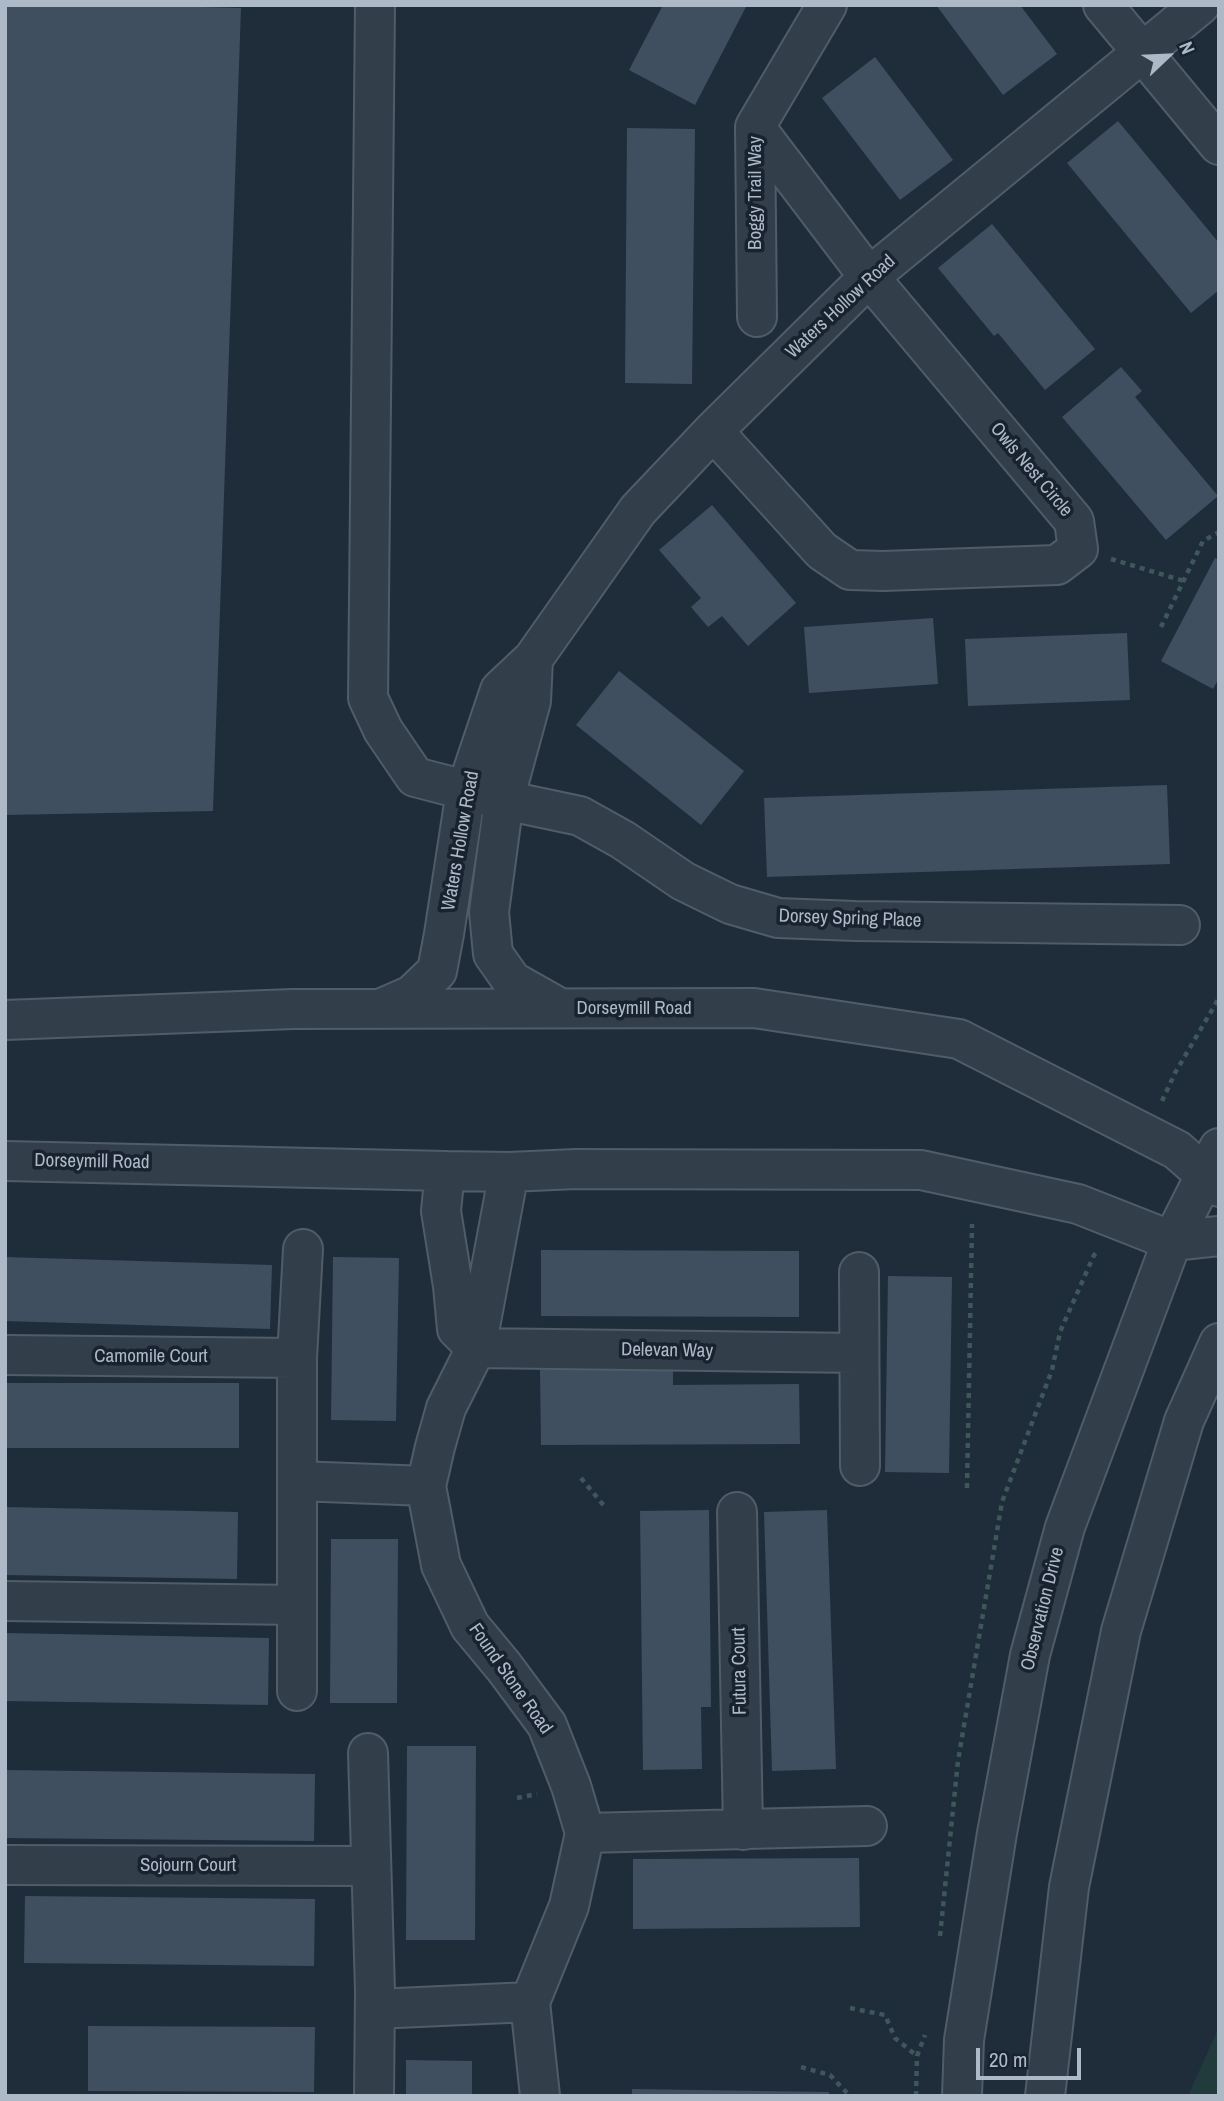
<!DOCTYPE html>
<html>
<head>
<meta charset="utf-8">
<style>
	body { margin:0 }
	#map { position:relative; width:1224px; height:2101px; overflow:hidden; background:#1f2d3b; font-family:"Archivo Narrow",sans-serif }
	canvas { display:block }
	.frame { position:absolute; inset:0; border:7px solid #adb9c7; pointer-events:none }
	.north { position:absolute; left:1133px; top:21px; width:70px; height:70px; -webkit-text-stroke:5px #18232f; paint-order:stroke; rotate:67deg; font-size:19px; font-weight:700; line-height:28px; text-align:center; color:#adb9c7 }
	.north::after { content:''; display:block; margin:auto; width:24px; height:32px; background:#adb9c7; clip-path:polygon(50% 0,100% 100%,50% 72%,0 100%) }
	.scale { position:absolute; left:976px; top:2048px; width:105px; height:32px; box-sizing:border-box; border:4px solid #adb9c7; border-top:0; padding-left:9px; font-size:21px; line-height:24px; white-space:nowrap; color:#adb9c7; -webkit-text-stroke:5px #18232f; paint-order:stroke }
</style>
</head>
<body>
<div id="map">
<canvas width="1224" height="2101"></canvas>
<div class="frame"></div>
<div class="north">N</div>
<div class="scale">20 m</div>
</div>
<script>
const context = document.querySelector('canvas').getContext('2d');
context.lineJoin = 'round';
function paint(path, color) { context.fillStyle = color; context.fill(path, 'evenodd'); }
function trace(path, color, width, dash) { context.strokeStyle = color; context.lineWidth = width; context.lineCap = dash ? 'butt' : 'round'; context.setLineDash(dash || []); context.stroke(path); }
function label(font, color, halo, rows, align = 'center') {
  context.font = font + ' "Archivo Narrow",sans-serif'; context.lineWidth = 7; context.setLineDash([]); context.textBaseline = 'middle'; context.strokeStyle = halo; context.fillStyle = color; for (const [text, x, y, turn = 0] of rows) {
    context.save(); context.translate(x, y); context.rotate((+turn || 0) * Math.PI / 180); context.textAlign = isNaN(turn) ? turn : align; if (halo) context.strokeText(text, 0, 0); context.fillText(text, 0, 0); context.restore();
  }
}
paint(new Path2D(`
	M1219 2027V2096H1188Z`), '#213b3c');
paint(new Path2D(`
	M5 5H127L241 8 213 811 5 815Z
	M663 5H747L695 105 629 70Z
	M936 5H1020L1057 54 1003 95Z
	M875 57 953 160 900 200 822 98Z
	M1118 121 1219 243V290L1191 313 1067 163Z
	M627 128 695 129 692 384 625 383Z
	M992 224 1095 349 1045 390 998 333 994 336 938 268Z
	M1121 367 1142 391 1135 397 1218 496 1166 540 1062 417Z
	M712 505 796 603 748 646 722 616 708 627 691 607 701 598 659 550Z
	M1215 558 1219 560V678L1213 689 1161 661Z
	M933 618 938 684 809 693 804 627Z
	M1127 633 1130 700 968 706 965 639Z
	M619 671 744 771 701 825 576 725Z
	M1167 785 1170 864 767 877 764 798Z
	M541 1250 799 1251V1317L541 1316Z
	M5 1257 272 1265 270 1329 5 1321Z
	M333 1257 399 1258 396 1421 331 1420Z
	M888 1276 952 1277 949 1473 885 1472Z
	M673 1369V1385L799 1384 800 1444 541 1445 540 1370Z
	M5 1383H239V1448H5Z
	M5 1507 238 1512 237 1579 5 1575Z
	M709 1510 711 1707H701L702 1769 643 1770 640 1511Z
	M827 1510 836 1769 772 1771 764 1512Z
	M331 1539H398L397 1703H330Z
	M5 1633 269 1638 268 1705 5 1701Z
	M407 1746H476L475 1940H406Z
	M5 1770 315 1774 314 1841 5 1838Z
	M859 1858 860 1927 633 1929V1859Z
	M25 1896 315 1899 314 1966 24 1963Z
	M88 2026 315 2027 314 2092 88 2091Z
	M406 2060 472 2061V2096H406Z
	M632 2089 829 2092V2096H632Z`), '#3f4f60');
const minor = new Path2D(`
	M375 5 368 698 383 730 415 777 504 800 580 816 623 840 683 881 730 904 778 918 855 921 1180 925
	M1103 5 1219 145
	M757 317 755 127 827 5
	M713 431 822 551 850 570 883 571 1057 565 1078 549 1074 521 869 277 755 127
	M533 659 531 701 504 800 489 912 493 954 512 981 558 1007
	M380 1009 412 995 437 971 444 934 466 791 500 690 533 659 638 510 713 431 869 277 1200 5
	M5 1020 293 1009 754 1008 959 1039 1177 1150 1219 1187
	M5 1161 445 1171 509 1172 576 1169 921 1170 1078 1204 1172 1241 1219 1236
	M445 1171 441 1211 453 1286 457 1329 476 1348
	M509 1172 476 1348 446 1408 435 1447 426 1486 441 1565 470 1626 504 1667 547 1725 571 1786 585 1833 569 1906 530 2002 540 2096
	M859 1272 860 1466
	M476 1348 859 1353
	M5 1355 297 1358
	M298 1481 426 1486
	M737 1512 743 1830
	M5 1601 297 1605
	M297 1691V1358L303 1249
	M368 1753 375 1991 374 2096
	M585 1833 867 1826
	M5 1865 370 1866
	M375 2009 530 2002
	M962 2096 964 2040 997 1833 1030 1655 1065 1527 1172 1241 1219 1148
	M1045 2096 1069 1887 1121 1631 1184 1421 1219 1343`);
trace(minor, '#505c68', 42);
trace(new Path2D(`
	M1111 559 1184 581
	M1161 627 1203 541 1219 532
	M1162 1101 1175 1073 1219 998
	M581 1478 605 1507
	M967 1488 972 1224
	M517 1798 537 1794
	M940 1936 958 1761 1002 1502 1052 1370 1060 1332 1094 1255 1098 1251
	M850 2008 885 2015 895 2038 917 2056
	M801 2067 830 2075 847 2093
	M916 2096 917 2056 925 2035`), '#3e5859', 4.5, [5, 5]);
trace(minor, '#333e4b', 38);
label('19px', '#adb9c7', '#18232f', [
	["Boggy Trail Way",756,193,-90],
	["Waters Hollow Road",841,307,-43],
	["Owls Nest Circle",1031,470,50],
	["Waters Hollow Road",461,841,-80],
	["Dorsey Spring Place",850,919,2],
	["Dorseymill Road",634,1009],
	["Dorseymill Road",92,1162,1],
	["Delevan Way",667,1351,1],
	["Camomile Court",151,1357],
	["Observation Drive",1043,1609,-76],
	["Futura Court",740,1671,-91],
	["Found Stone Road",510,1679,55],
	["Sojourn Court",188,1866]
]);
</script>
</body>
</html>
